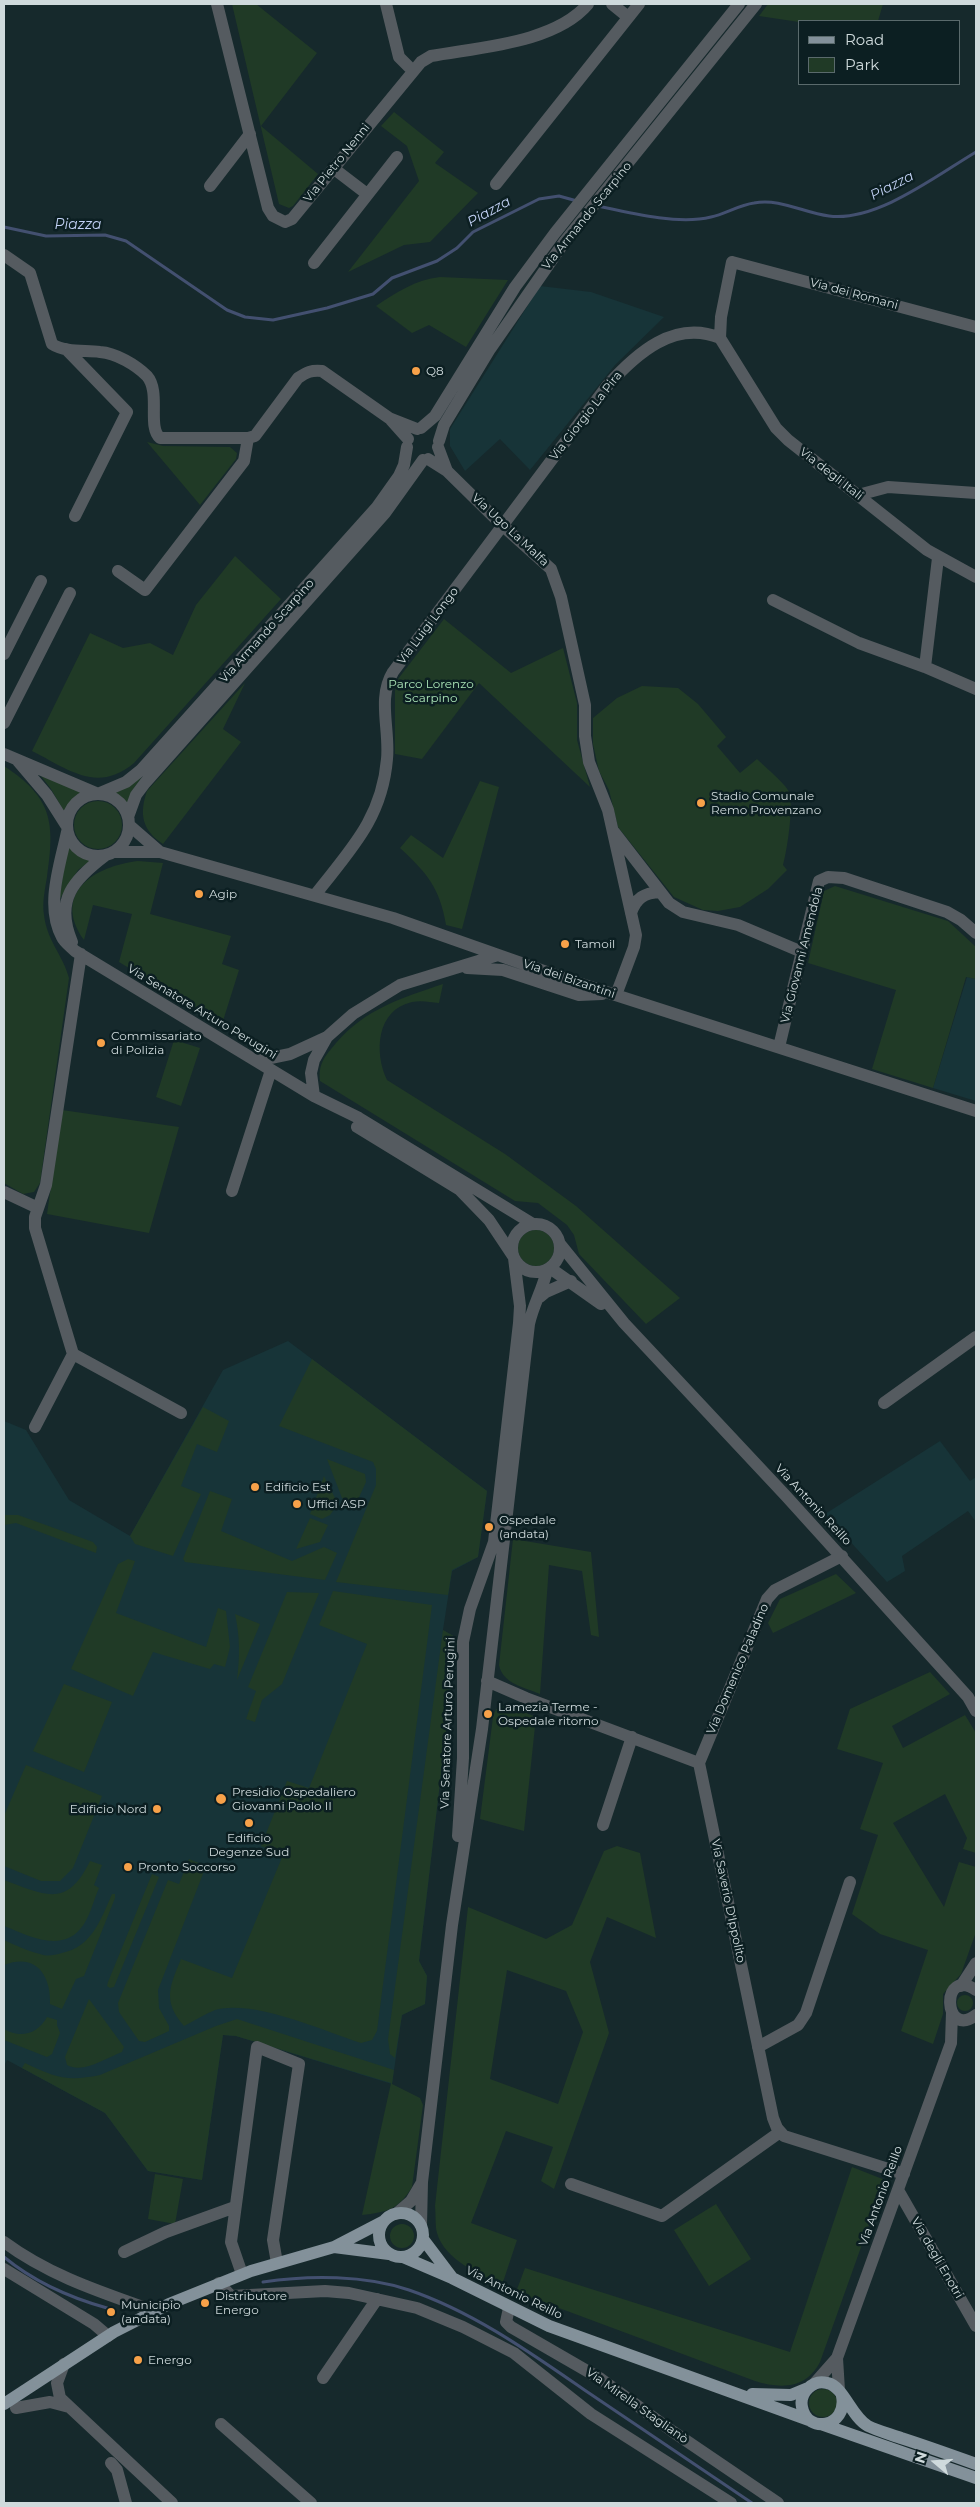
<!DOCTYPE html>
<html>
<head>
<meta charset="utf-8">
<style>
	body { margin:0 }
	#map { position:relative; width:980px; height:2507px; overflow:hidden; background:#16292c; font-family:Montserrat,sans-serif }
	canvas { display:block }
	.frame { position:absolute; inset:0; border:5px solid #cfdadc; pointer-events:none }
	.legend { position:absolute; left:798px; top:20px; width:162px; height:65px; box-sizing:border-box; background:#0c1f22; border:1px solid #5a6a6c; margin:0; padding:6px 9px; list-style:none; font-size:15px; color:#cfdadc }
	.legend li { display:flex; align-items:center; gap:10px; height:25px }
	.legend b { width:25px; border:1px solid #5a6a6c }
	.north { position:absolute; left:910px; top:2437px; width:50px; height:50px; -webkit-text-stroke:4px #0c1f22; paint-order:stroke; rotate:288deg; font-size:14px; font-weight:700; line-height:20px; text-align:center; color:#cfdadc }
	.north::after { content:''; display:block; margin:auto; width:18px; height:22px; background:#cfdadc; clip-path:polygon(50% 0,100% 100%,50% 72%,0 100%) }
</style>
</head>
<body>
<div id="map">
<canvas width="980" height="2507"></canvas>
<div class="frame"></div>
<ul class="legend">
<li><b style="height:6px;background:#83919a"></b>Road</li>
<li><b style="height:14px;background:#203a26"></b>Park</li>
</ul>
<div class="north">N</div>
</div>
<script>
const context = document.querySelector('canvas').getContext('2d');
context.lineJoin = 'round';
function paint(path, color) { context.fillStyle = color; context.fill(path, 'evenodd'); }
function trace(path, color, width, dash) { context.strokeStyle = color; context.lineWidth = width; context.lineCap = dash ? 'butt' : 'round'; context.setLineDash(dash || []); context.stroke(path); }
function label(font, color, halo, rows, align = 'center') {
  context.font = font + ' Montserrat,sans-serif'; context.lineWidth = 5; context.setLineDash([]); context.textBaseline = 'middle'; context.strokeStyle = halo; context.fillStyle = color; for (const [text, x, y, turn = 0] of rows) {
    context.save(); context.translate(x, y); context.rotate((+turn || 0) * Math.PI / 180); context.textAlign = isNaN(turn) ? turn : align; if (halo) context.strokeText(text, 0, 0); context.fillText(text, 0, 0); context.restore();
  }
}
paint(new Path2D(`
	M540 286 591 292 664 317 615 365 530 470 500 439 465 471 450 446V429Z
	M967 977 976 979V1101L933 1088Z
	M288 1341 487 1491 478 1557 452 1571 443 1630 457 1638 419 1961 427 1976 425 2004 402 2015 392 2084 236 2036 223 2035 202 2180 148 2171 105 2113 7 2060 4 2066V1421L26 1430 69 1500 130 1536 223 1370Z
	M940 1441 970 1481 976 1477V1522L968 1511 902 1556 905 1571 887 1582 825 1514Z`), '#173438');
paint(new Path2D(`
	M232 4H256L317 53 261 126 318 174 293 206 289 208 279 204Z
	M768 4H883L878 21 799 22 759 16Z
	M394 112 444 152 435 163 478 193 430 242 404 245 348 272 419 181 407 146 381 126Z
	M440 277 508 280 466 347 429 325 412 333 376 306C397 292 415 280 440 277Z
	M147 442 163 446 230 447 237 453 236 459 200 505Z
	M235 556 281 599 134 763C97 794 68 769 32 751L90 633 123 648 150 643 173 655 196 605Z
	M444 619 511 673 563 648 577 703V740L590 787 479 683 422 759 395 754V691L398 679Z
	M245 683 223 729 241 742 163 844C142 830 139 814 147 791Z
	M642 686 678 688 698 704 726 737 717 746 740 773 757 759C764 766 786 784 789 792 794 806 787 851 783 865L787 870 768 889 740 907 718 911 703 910 674 897 618 827 609 790 599 771 593 744V718L617 698Z
	M4 766C53 798 55 823 47 877 45 889 42 903 44 915 47 941 63 955 69 978L40 1183 34 1192 23 1194 4 1183Z
	M38 772 82 792 71 802 65 813 51 789Z
	M143 775 132 791 127 806 112 793Z
	M480 781 499 787 462 929 446 925C440 888 427 873 400 848L411 835 443 858Z
	M74 825a24 24 0 1 1 48 0a24 24 0 1 1-48 0Z
	M68 844 76 853 93 859 78 870 59 900Z
	M138 861 163 863 150 914 231 936 222 964 239 970 222 1024 119 962 132 914 93 905 84 940C51 893 95 866 138 861Z
	M835 886 948 921 976 947V979L966 977 933 1088 872 1069 896 990 808 963 824 891Z
	M443 984 439 1003C430 1002 421 1000 412 1002 376 1010 374 1053 387 1080L505 1154 576 1206 680 1298 646 1324 579 1254 574 1235 567 1225 538 1203 515 1201 320 1081C318 1064 325 1056 336 1043 365 1009 402 998 443 984Z
	M174 1040 200 1048 181 1106 156 1097Z
	M62 1110 179 1127 149 1233 47 1214Z
	M518 1248a18 18 0 1 1 36 0a18 18 0 1 1-36 0Z
	M312 1359 487 1491 478 1557 452 1570 448 1595 336 1582 376 1485V1469L373 1462 279 1426Z
	M203 1407 229 1421 217 1452 197 1444 181 1486 201 1494 173 1556 135 1544 130 1536Z
	M327 1459 365 1474 366 1482 356 1504 342 1498Z
	M324 1476 338 1504 330 1515 322 1519 310 1514Z
	M210 1491 232 1499 221 1531 292 1561 324 1547 337 1553 325 1580 185 1562 183 1559Z
	M4 1515H18L93 1542 97 1547 96 1553 16 1523 4 1525Z
	M310 1518 328 1525 320 1542 296 1549Z
	M513 1539 591 1552 599 1637 591 1635 582 1571 549 1565 540 1694C524 1687 503 1684 499 1665Z
	M128 1559 135 1561 116 1613 206 1647 218 1608 226 1611 230 1647 225 1667 214 1664 210 1669 153 1652 133 1696 71 1669 118 1564Z
	M836 1574 856 1593 773 1633 768 1623 780 1599Z
	M333 1591 432 1605 377 2031 372 2040 361 2043C324 2031 253 1999 215 2010 205 2014 194 2021 184 2026 162 2001 170 1986 181 1959L232 1978 283 1855 261 1846 287 1781 309 1788 367 1644 319 1625Z
	M287 1592 319 1593 282 1684 262 1700 255 1722 246 1719 256 1691 248 1687Z
	M235 1614 260 1624 237 1680C240 1656 240 1637 235 1614Z
	M443 1630 457 1638 419 1961 427 1976 425 2004 402 2015 395 2058 390 2054 388 2039Z
	M930 1672 950 1694 892 1726 903 1748 965 1715 976 1733V1853L963 1849 967 1838 945 1794 893 1823 944 1907 959 1862 976 1867V1932L961 1974 943 1994V2014L933 2044 901 2031 928 1950 880 1934 852 1914 878 1835 860 1829 883 1763 837 1749 850 1709Z
	M64 1684 112 1702 84 1772 33 1751Z
	M507 1705 536 1717 524 1831 480 1819 493 1717 496 1709Z
	M26 1765 102 1796 73 1868 60 1881H41L4 1866V1816Z
	M617 1846 640 1853 656 1938 607 1917 590 1962 609 2033 554 2189 541 2181 553 2147 506 2131 471 2223 517 2240 502 2285C479 2274 445 2260 437 2233 435 2225 436 2215 435 2206L468 1907 546 1939 572 1925 604 1851ZM507 1970 566 1991 583 2032 558 2104 490 2079Z
	M189 1859 206 1866 158 1990 159 2008 169 2026V2031L145 2042 139 2041 119 2012 118 2003 168 1880 179 1884Z
	M90 1861 102 1865 94 1885 99 1888C94 1899 91 1913 84 1924 64 1955 29 1936 4 1926V1880C45 1895 67 1909 90 1861Z
	M152 1874 159 1877 114 1987 110 1988 107 1986 108 1982Z
	M112 1894H115V1898L84 1976 76 1979 62 2009 50 2004C51 1974 35 1953 4 1965V1940C15 1945 27 1951 40 1954 48 1957 54 1955 62 1953 92 1947 101 1919 112 1894Z
	M957 2003a8 8 0 1 1 16 0a8 8 0 1 1-16 0Z
	M89 1999 124 2047 122 2052C106 2058 83 2074 67 2065L65 2057Z
	M47 2017 57 2020V2025L60 2033 52 2054 47 2057 4 2040V2029C20 2039 38 2034 47 2017Z
	M237 2019 394 2070 392 2084 420 2098 423 2105 412 2187C398 2210 387 2212 362 2215L391 2083 236 2036 223 2035 202 2180 148 2171 105 2113 22 2068 25 2063C54 2077 67 2082 100 2075L216 2026Z
	M852 2167 885 2180 820 2362C806 2389 781 2389 755 2381L516 2292 525 2268 790 2352Z
	M155 2174 183 2179 175 2224 148 2219Z
	M716 2204 751 2259 709 2286 674 2230Z
	M390 2236a12 12 0 1 1 24 0a12 12 0 1 1-24 0Z
	M809 2403a14 14 0 1 1 28 0a14 14 0 1 1-28 0Z`), '#203a26');
trace(new Path2D(`
	M598 206C630 213 678 225 711 217 725 214 739 205 754 203 780 198 804 213 829 216 877 222 937 175 976 152
	M4 227 46 236 105 235 126 241 227 310 245 317 273 320 327 308 373 294 392 278 437 261 457 248 473 232 539 199 559 196 577 201
	M4 2257C33 2281 71 2298 107 2308
	M263 2282C309 2275 365 2275 409 2290 473 2312 528 2351 583 2389 639 2427 695 2465 752 2503`), '#435070', 3);
trace(new Path2D(`
	M217 4 268 208 273 216 285 222 292 219 421 62 431 56C480 47 555 43 588 4
	M386 4 399 57 412 70
	M612 4 628 17
	M333 168 367 194
	M496 184 639 4
	M210 186 250 134
	M4 255 30 273 52 344C66 353 84 350 100 352 116 353 136 365 147 376 161 392 147 427 160 438H248L255 436 298 378C307 372 311 370 322 371L389 418 417 429
	M314 263 397 157
	M720 338 776 428 788 440 927 550 976 577
	M720 338 721 317 732 262 976 327
	M66 349 127 412 75 516
	M391 420 408 439
	M421 428 435 416 515 287 555 233 739 4
	M439 441 444 425 490 349 565 241 756 4
	M438 447 447 471
	M428 459 447 471 503 526 551 569 561 597 585 705V736L589 762 608 810 636 935 634 947 616 995
	M858 495 888 487 976 493
	M118 571 145 590 244 461 248 438
	M773 600 859 643 925 667 976 689
	M4 654 41 581
	M925 667 938 558
	M4 723 70 593
	M4 754 96 793
	M18 761 47 795 66 825
	M100 793 126 782 141 770 377 507 399 476 404 465 407 447
	M67 825a31 31 0 1 1 62 0a31 31 0 1 1-62 0Z
	M128 817 136 795 145 783 385 513 423 460
	M129 825 160 852
	M67 832C60 865 45 906 62 937 64 942 71 947 75 951L314 1096 359 1118 533 1224
	M614 832 669 903 683 912 738 925 802 952
	M113 852H160L393 918 572 981 976 1111
	M315 895C350 850 382 819 387 759 390 729 377 698 393 672L607 386C636 354 674 319 720 338
	M631 913C636 898 644 893 660 892
	M72 942C54 900 74 879 106 855
	M467 968 503 970 579 995 602 994
	M779 1047 819 881 828 877 844 878 947 912 961 920 976 933
	M256 1061 290 1054 327 1037
	M314 1096 311 1073 314 1060 327 1037 353 1014 400 985 498 955
	M357 1127 460 1190 489 1220 513 1256
	M232 1191 271 1070
	M4 1192 38 1208
	M512 1248a24 24 0 1 1 48 0a24 24 0 1 1-48 0Z
	M560 1244 624 1323 786 1496 968 1697 976 1711
	M550 1268 601 1304
	M540 1297 546 1292 571 1281
	M73 1354 181 1413
	M884 1403 976 1337
	M35 1427 73 1354 35 1228V1217L46 1185 81 954
	M487 1681 526 1698 699 1763 773 2118 777 2128 784 2136 904 2174
	M699 1763 767 1599 775 1590 842 1556
	M603 1825 632 1737
	M458 1836 463 1758V1642L470 1609 494 1542 519 1323 520 1306 514 1258
	M961 1986 976 1963
	M976 1990C940 1966 943 2040 976 2015
	M758 2047 798 2025 806 2013 850 1882
	M571 2184 662 2216 780 2132
	M898 2190 976 2326
	M396 2214 411 2201 421 2184
	M421 2225 422 2182 452 1925 482 1729 529 1324C533 1305 543 1289 547 1270
	M4 2242C50 2276 101 2292 154 2311
	M124 2252 166 2232 235 2207
	M4 2269 94 2324 108 2336
	M242 2274 231 2242 257 2047 299 2064 273 2240 277 2263
	M219 2283 231 2296 325 2291 349 2293 417 2308 463 2327 514 2353 591 2414 731 2503
	M509 2308 506 2322 511 2327 601 2379 672 2431 778 2503
	M837 2358 839 2390
	M64 2364 57 2383 60 2398 172 2503
	M323 2378 377 2299
	M814 2384 837 2358 951 2043 952 2012
	M16 2408 50 2402 69 2407
	M221 2424 311 2503
	M111 2463 117 2470 126 2503`), '#555b60', 12);
trace(new Path2D(`
	M379 2235a22 22 0 1 1 44 0a22 22 0 1 1-44 0Z
	M423 2239 451 2276
	M334 2247 389 2254
	M403 2257 452 2278 549 2326 809 2420
	M752 2394 791 2395 808 2388
	M842 2396C848 2427 807 2435 802 2407 799 2393 813 2379 827 2383 844 2386 851 2417 868 2426 878 2431 890 2434 901 2438 926 2446 951 2455 976 2464
	M4 2404 114 2332 169 2304 251 2271 334 2247 384 2221
	M821 2424 976 2478`), '#83919a', 12);
for (const [x, y, r, color] of [
	[416,371,5,"#f7a149"],
	[701,803,5,"#f7a149"],
	[199,894,5,"#f7a149"],
	[565,944,5,"#f7a149"],
	[101,1043,5,"#f7a149"],
	[255,1487,5,"#f7a149"],
	[297,1504,5,"#f7a149"],
	[489,1527,5,"#f7a149"],
	[488,1714,5,"#f7a149"],
	[221,1799,6,"#f7a149"],
	[157,1809,5,"#f7a149"],
	[249,1823,5,"#f7a149"],
	[128,1867,5,"#f7a149"],
	[205,2303,5,"#f7a149"],
	[111,2312,5,"#f7a149"],
	[138,2360,5,"#f7a149"]
]) { const dot = new Path2D(); dot.arc(x, y, r, 0, 2 * Math.PI); context.fillStyle = color; context.fill(dot); trace(dot, '#0c1f22', 2); }
label('12px', '#cfdadc', '#0c1f22', [
	["Via Pietro Nenni",337,163,-51],
	["Via Armando Scarpino",587,216,-51],
	["Via dei Romani",854,294,15],
	["Via Giorgio La Pira",586,416,-52],
	["Via degli Itali",831,474,38],
	["Via Ugo La Malfa",510,530,43],
	["Via Luigi Longo",428,626,-53],
	["Via Armando Scarpino",267,631,-48],
	["Via Giovanni Amendola",802,955,-76],
	["Via dei Bizantini",569,979,19],
	["Via Senatore Arturo Perugini",202,1012,31],
	["Via Antonio Reillo",813,1505,47],
	["Via Domenico Paladino",738,1669,-67],
	["Via Senatore Arturo Perugini",448,1723,-88],
	["Via Saverio D'Ippolito",728,1901,78],
	["Via Antonio Reillo",881,2196,-70],
	["Via degli Enotri",937,2258,60],
	["Via Antonio Reillo",514,2293,26],
	["Via Mirella Staglianò",637,2406,35]
]);
label('12px', '#cfdadc', '#0c1f22', [
	["Q8",426,371],
	["Stadio Comunale",711,796],
	["Remo Provenzano",711,810],
	["Agip",209,894],
	["Tamoil",575,944],
	["Commissariato",111,1036],
	["di Polizia",111,1050],
	["Edificio Est",265,1487],
	["Uffici ASP",307,1504],
	["Ospedale",499,1520],
	["(andata)",499,1534],
	["Lamezia Terme -",498,1707],
	["Ospedale ritorno",498,1721],
	["Presidio Ospedaliero",232,1792],
	["Giovanni Paolo II",232,1806],
	["Edificio Nord",147,1809,"right"],
	["Edificio",249,1838,"center"],
	["Degenze Sud",249,1852,"center"],
	["Pronto Soccorso",138,1867],
	["Distributore",215,2296],
	["Energo",215,2310],
	["Municipio",121,2305],
	["(andata)",121,2319],
	["Energo",148,2360]
], 'left');
label('12px', '#aae3b6', '#0c1f22', [
	["Parco Lorenzo",431,684],
	["Scarpino",431,698]
]);
label('italic 14px', '#c2d1f4', '#0c1f22', [
	["Piazza",892,186,-27],
	["Piazza",489,212,-29],
	["Piazza",78,225]
]);
</script>
</body>
</html>
